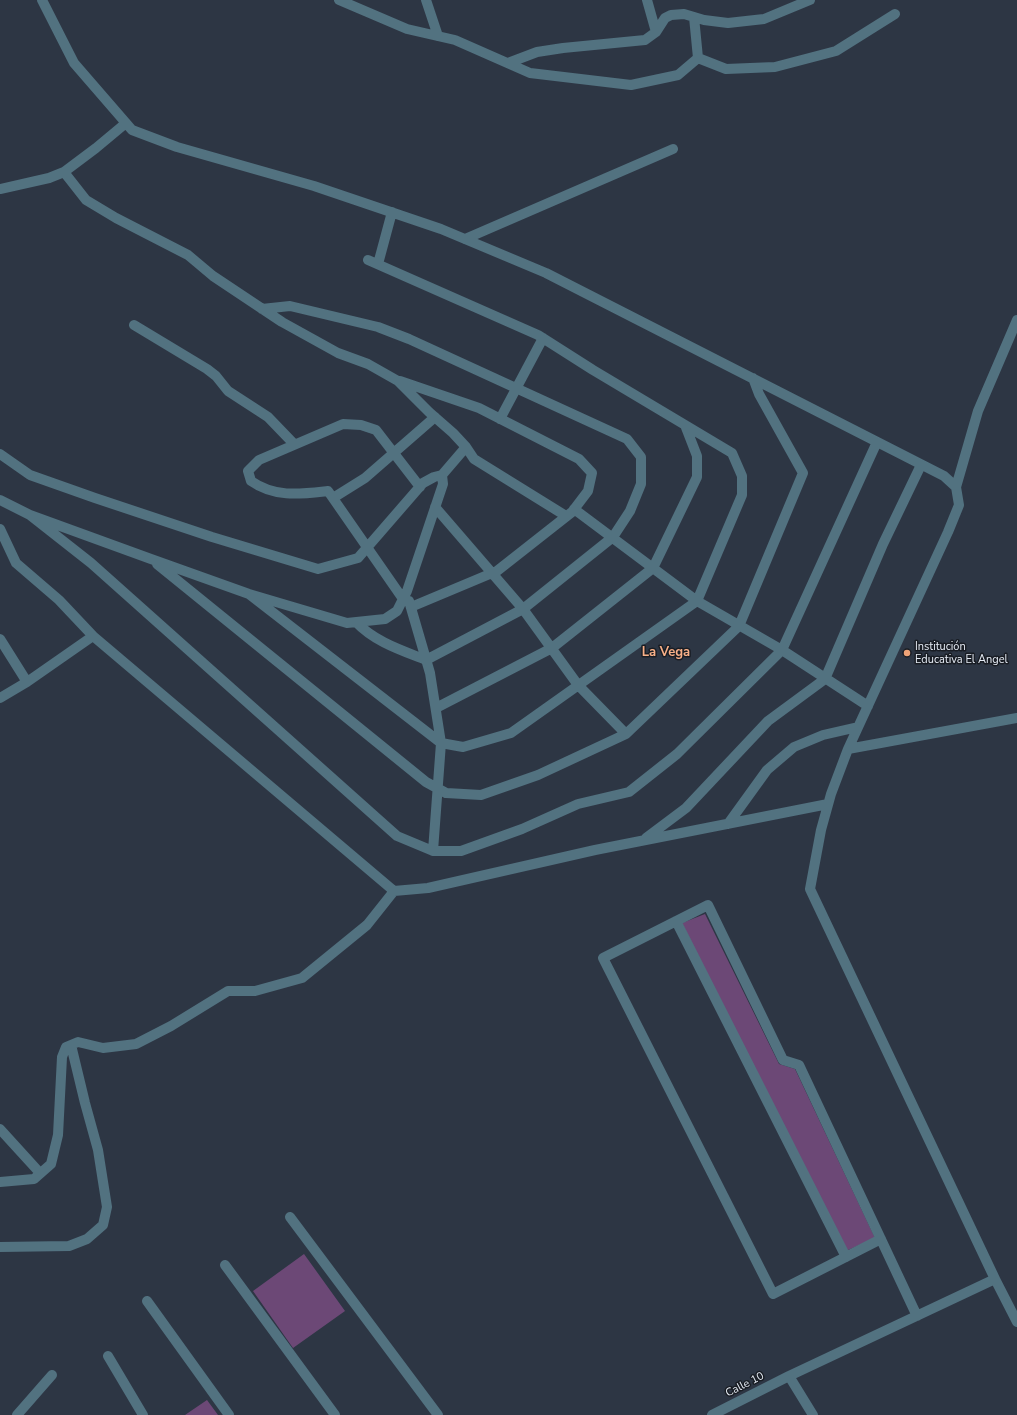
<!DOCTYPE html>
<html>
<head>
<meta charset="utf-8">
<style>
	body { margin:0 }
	canvas { display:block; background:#2d3644 }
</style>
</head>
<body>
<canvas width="1017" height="1415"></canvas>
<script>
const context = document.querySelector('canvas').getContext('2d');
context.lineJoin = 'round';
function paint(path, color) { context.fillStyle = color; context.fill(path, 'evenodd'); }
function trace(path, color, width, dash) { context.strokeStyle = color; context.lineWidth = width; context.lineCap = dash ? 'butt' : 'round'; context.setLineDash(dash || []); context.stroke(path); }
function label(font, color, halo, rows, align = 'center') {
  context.font = font + ' "Nunito Sans",sans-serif'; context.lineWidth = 3; context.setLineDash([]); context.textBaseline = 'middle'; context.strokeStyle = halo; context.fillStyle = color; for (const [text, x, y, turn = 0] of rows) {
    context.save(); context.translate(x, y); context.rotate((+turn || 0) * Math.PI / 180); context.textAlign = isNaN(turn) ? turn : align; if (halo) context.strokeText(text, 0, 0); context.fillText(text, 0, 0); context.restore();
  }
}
paint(new Path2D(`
	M705 914 779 1064 795 1069 875 1238 846 1251 682 923Z
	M304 1254 345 1311 293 1348 253 1291Z
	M207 1400 218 1415H185Z`), '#6c4876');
trace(new Path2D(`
	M42 0 74 63 132 130 177 147 314 186 441 229 546 273 944 476 956 487 959 505 948 532 848 749 831 794 821 830 810 889 995 1279 1017 1322
	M339 0 407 29 455 40 530 73 631 85 678 75 698 58 726 69 775 67 836 51 895 14
	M426 0 438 36
	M647 0 656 32
	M694 17 698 58
	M508 63 537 52 563 48 645 40 656 32 665 18 671 15 684 14 704 20 728 23 764 19 810 0
	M64 172 86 200 116 218 188 255 213 276 282 322 338 353 368 364 398 381 429 412 453 433 466 447 474 459 566 516
	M0 189 49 178 64 172 96 148 126 123
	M465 239 673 149
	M378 264 392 212
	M262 309 290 306 378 327 409 339 627 439 641 457V484L630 511 613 537 523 609 426 660C401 650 375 642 356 622
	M134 325 207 369 216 376 228 391 268 417 294 444
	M400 381 479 408 579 459 592 473 588 491 572 512 497 571 411 607
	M500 419 543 338
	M0 454 30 475 95 498 212 537 318 569 358 558 423 483 434 477 442 475 443 484 407 591 397 611 385 619 347 623 249 594 151 559 30 515 0 500
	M442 475 466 447
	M956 487 978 411 1017 320
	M333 498 365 478 435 417
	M435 507 523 609 578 685 626 734
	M574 509 697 601 782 650 868 706
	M30 515 91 563 397 836 433 851H461L522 829 578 804 629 792 677 754 782 650 877 442
	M0 529 16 563 59 600 93 636
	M157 564 426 782 446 793 481 795 538 775 626 734 739 626 803 473 759 394 753 378
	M249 594 441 743 463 747 511 733 697 601 742 495V476L732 453 593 370 538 335 368 260
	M403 599 328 491C301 494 275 498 251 481L248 471 259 460 343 424 361 425 376 430 420 487
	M409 601 430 673 441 743 433 851
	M0 639 27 682
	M0 698 27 682 93 636 394 891 428 888 595 850 828 804
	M436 708 552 648 653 568 697 477V456L685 425
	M848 749 1017 718
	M728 824 767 770 794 747 823 735 858 727
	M646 838 686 808 768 721 825 679 883 544 921 465
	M676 921 846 1257
	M0 1129 40 1173
	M0 1182 34 1179 51 1164 58 1135 62 1057 66 1047 78 1042 103 1048 136 1044 171 1026 228 991H255L302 978 367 925 394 891
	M290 1217 438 1415
	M881 1239 773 1294 603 958 708 905 783 1060 799 1065 917 1316
	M0 1247 69 1246 87 1239 103 1225 107 1207 98 1150 85 1103 71 1045
	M225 1265 335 1415
	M147 1301 229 1415
	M108 1356 143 1415
	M789 1376 813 1415
	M17 1415 52 1375
	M712 1415 789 1376 995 1279`), '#527280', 10);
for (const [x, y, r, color] of [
	[907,653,4,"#efa377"]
]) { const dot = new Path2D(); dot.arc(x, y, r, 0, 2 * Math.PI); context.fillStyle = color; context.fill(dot); trace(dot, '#191d24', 1.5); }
label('11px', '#e5ebf4', '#191d24', [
	["Institución",915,647],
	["Educativa El Angel",915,660]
], 'left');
label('11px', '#e5ebf4', '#191d24', [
	["Calle 10",745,1385,-27]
]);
label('bold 13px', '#f9b189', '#191d24', [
	["La Vega",666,653]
]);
</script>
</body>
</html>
